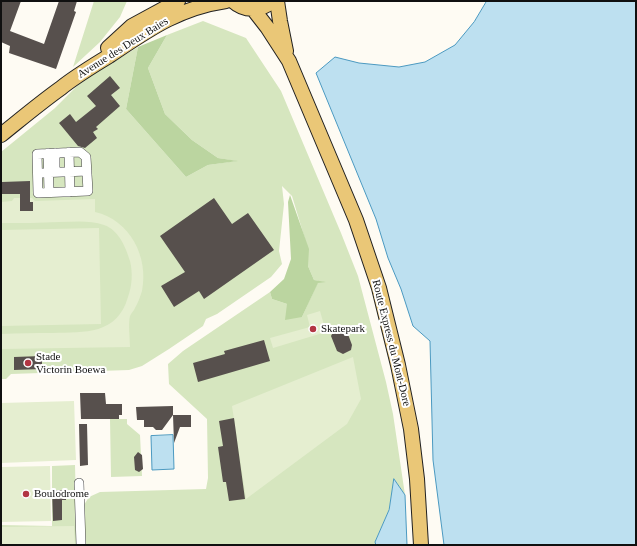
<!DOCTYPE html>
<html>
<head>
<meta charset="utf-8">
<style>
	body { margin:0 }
	#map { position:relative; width:637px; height:546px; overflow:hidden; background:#fefbf3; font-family:"Times New Roman",serif }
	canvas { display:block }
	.frame { position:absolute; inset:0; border:2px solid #101010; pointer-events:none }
</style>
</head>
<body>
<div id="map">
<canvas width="637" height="546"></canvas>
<div class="frame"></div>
</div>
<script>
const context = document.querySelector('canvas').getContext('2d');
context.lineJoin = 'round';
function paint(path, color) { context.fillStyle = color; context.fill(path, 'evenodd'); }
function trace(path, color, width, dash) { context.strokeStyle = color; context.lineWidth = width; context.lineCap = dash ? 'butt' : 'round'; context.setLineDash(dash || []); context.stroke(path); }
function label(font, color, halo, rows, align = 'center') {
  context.font = font + ' "Times New Roman",serif'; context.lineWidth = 4; context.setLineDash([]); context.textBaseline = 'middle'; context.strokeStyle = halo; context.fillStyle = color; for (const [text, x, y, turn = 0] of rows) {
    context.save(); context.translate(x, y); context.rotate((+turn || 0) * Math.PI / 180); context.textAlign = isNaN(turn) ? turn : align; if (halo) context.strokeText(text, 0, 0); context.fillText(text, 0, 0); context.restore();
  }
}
paint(new Path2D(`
	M94 1H127L120 17 100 42 73 67Z
	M203 21 246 38 281 91 341 233 358 276 386 382 393 414 405 495 394 479 389 510 375 542 376 545H84L82 508 89 497 100 492 206 489 208 478 207 419 169 384 168 364 183 351 270 292 272 299 287 304 302 317 318 282H323L314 280 308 266V249L292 196 282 186 284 204 279 251 282 264 271 277 217 314 206 319 203 326 169 349 142 366 129 370 11 374 6 379H1V152L55 108 82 81 138 47 126 109 186 177 208 165 236 161 218 158 192 140 165 114 148 68 167 35Z
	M110 419H127V424L140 435 142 476 111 477Z
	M75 465 77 545H1V525L52 526V466Z`), '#d6e6bf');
paint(new Path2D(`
	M167 35 148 68 165 114 192 140 218 158 238 161 208 165 186 177 126 109 138 47Z
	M290 195 309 249 308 266 314 280 326 282 318 283 302 317 285 320 287 304 272 299 270 292 284 279 291 259 288 202Z`), '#bbd5a0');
paint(new Path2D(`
	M14 198H32L35 201 95 199V212C130 220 149 257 142 291 140 297 138 303 135 308 134 311 131 313 130 316 128 323 130 339 130 347L1 349V334C18 333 36 333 53 333 85 332 117 335 128 297 132 286 133 273 130 261 126 248 119 230 104 225 90 220 74 222 59 222 40 223 20 223 1 223V202L12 201Z
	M99 228 101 324 1 326V230Z
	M320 311 326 332 273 348 270 338 310 327 307 315Z
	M353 357 361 399 347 424 246 499 232 406Z
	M74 401 76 460 1 463V403Z
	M50 466 51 521 1 522V467Z
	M74 526 75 545H1V527Z`), '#e5eed0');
const water = new Path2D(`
	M487 1H636V545H444L433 460 430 341 413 326 401 289 388 258 376 219 316 73 335 57 359 63 399 67 425 62 455 45 474 22Z
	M173 435 174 469 152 470 151 436Z
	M394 479 405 495 407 545H376L375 542 389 510Z`);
paint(water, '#bde0f0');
trace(water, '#4b99c0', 1);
paint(new Path2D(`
	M1 1H21L10 31 44 44 59 1H77L74 11 76 12 56 69 9 53 10 46 1 42Z
	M110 76 120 88 111 95 120 106 96 127 98 129 93 132 97 138 85 148 78 146 59 123 70 114 76 122 96 106 87 96Z
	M30 181V202H33V211H20V194H2V182Z
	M214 198 232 224 248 213 274 250 204 299 199 291 174 307 161 286 185 272 160 236Z
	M340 327 346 329 352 345 351 350 343 354 337 351 331 336 334 330Z
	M264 340 270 361 198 382 193 363 225 354 224 351Z
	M42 356V369L14 370V357Z
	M80 393H105L106 404H122V415H119V419H81Z
	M173 406V415L162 430H156L153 427H144V420H137L136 407Z
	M173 415H191V427H180L174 443Z
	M234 418 245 499 229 501 226 482H223L218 447 223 446 219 421Z
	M79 424H87L88 465 80 466Z
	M138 452 142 455 143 469 139 472 135 470 134 457Z
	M52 490H66V500H62V520L53 521Z`), '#57504d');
const minor = new Path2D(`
	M69 152 70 192
	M80 152 86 157 88 191 38 193 37 154Z
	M48 153 49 192
	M55 153V172
	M38 173 87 171
	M79 483 81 545`);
const primary = new Path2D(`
	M233 1C244 11 260 12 272 1
	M277 1 280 21 286 51
	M253 9 267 27 289 61 356 220 379 288 398 365 411 429 417 479 421 545
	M108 48 132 26 178 1
	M1 135C21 119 40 103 61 88 76 76 93 66 109 56 148 30 178 8 226 1`);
trace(minor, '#434343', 10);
trace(primary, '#212121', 16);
trace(minor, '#fff', 9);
trace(primary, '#eac777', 14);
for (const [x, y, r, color] of [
	[313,329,4,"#b23543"],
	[28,363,4,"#b23543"],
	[26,494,4,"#b23543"]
]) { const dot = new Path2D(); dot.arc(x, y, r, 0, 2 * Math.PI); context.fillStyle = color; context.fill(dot); trace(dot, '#fff', 1.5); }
label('11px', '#101010', '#fff', [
	["Avenue des Deux Baies",123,48,-32],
	["Route Express du Mont-Dore",391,343,76]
]);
label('11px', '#101010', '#fff', [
	["Skatepark",321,329],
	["Stade",36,357],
	["Victorin Boewa",36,370],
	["Boulodrome",34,494]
], 'left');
</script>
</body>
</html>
